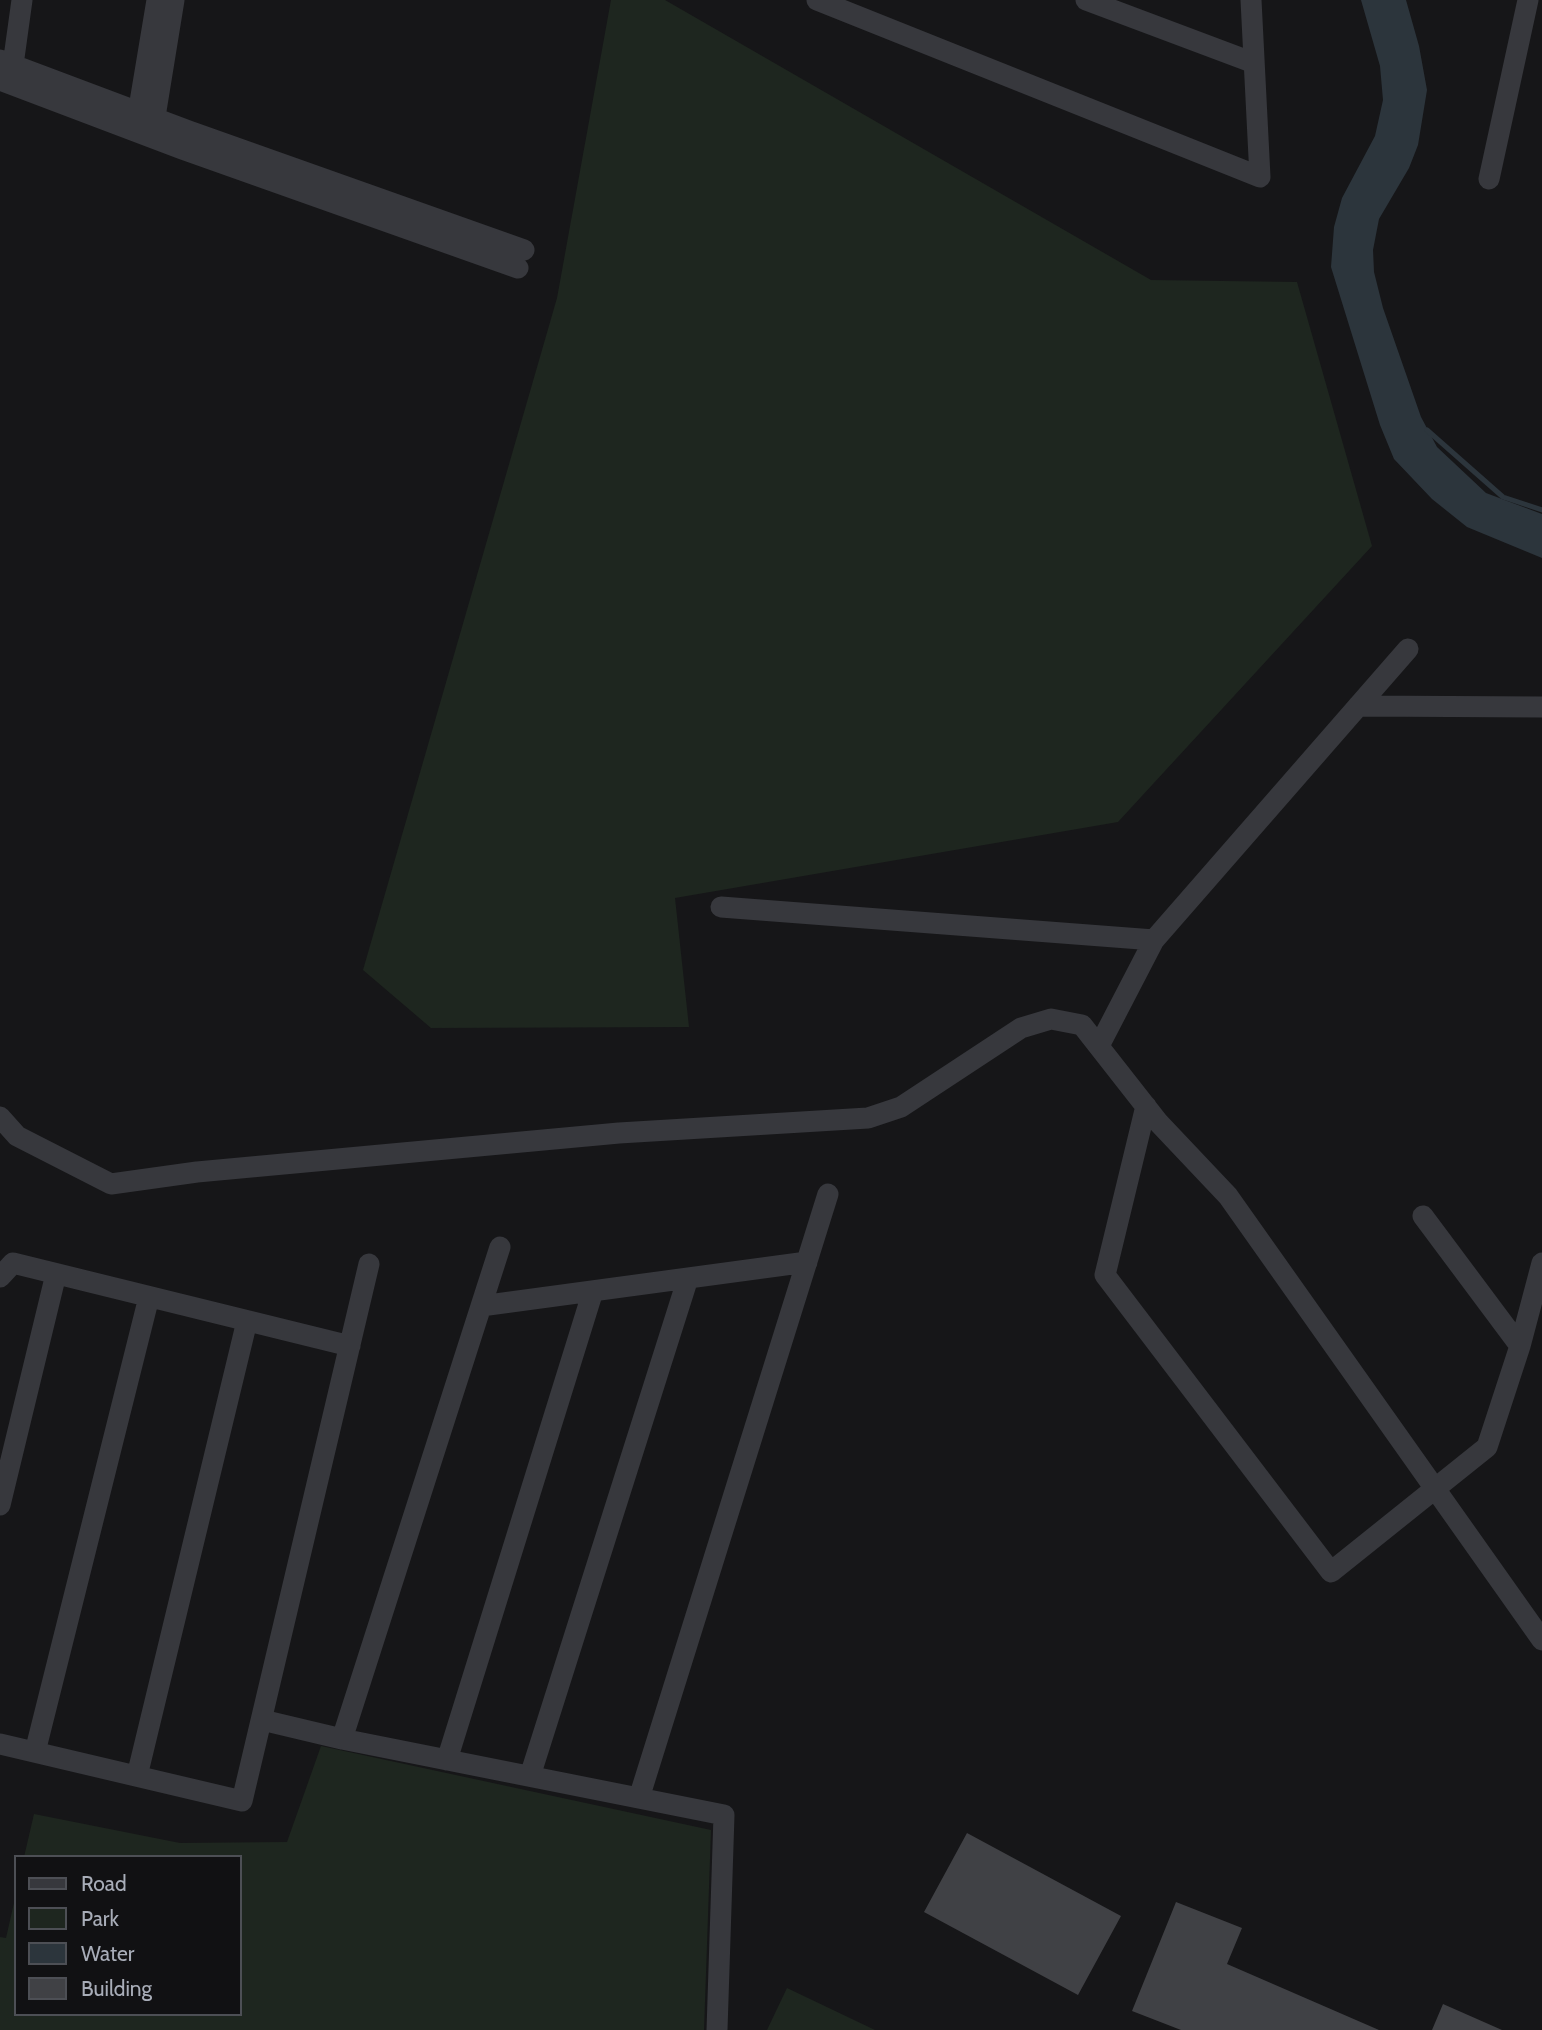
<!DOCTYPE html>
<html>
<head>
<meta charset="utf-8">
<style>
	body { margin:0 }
	#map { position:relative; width:1542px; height:2030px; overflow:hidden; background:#161618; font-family:Cabin,sans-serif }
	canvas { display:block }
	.legend { position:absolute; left:14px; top:1855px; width:228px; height:161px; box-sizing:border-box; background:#111113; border:2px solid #4d4f55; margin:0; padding:9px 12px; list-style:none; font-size:21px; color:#a8adb8 }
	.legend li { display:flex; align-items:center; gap:14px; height:35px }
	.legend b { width:35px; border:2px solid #4d4f55 }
</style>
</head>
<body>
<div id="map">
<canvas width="1542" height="2030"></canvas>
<ul class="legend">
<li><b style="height:9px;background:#37383d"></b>Road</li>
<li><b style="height:19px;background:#1e261f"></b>Park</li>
<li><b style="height:19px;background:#2c353c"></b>Water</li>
<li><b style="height:19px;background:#404145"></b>Building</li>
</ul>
</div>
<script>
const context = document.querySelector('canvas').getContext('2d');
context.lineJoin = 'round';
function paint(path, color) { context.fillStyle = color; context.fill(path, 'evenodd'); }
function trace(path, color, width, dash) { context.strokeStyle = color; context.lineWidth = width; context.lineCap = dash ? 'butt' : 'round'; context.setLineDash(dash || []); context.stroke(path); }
paint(new Path2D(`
	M611 0H665L1151 280 1297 282 1372 546 1118 822 675 898 689 1027 431 1028 363 970 557 298Z
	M321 1746 711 1830 704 2030H0V1937L6 1938 16 1894V2014H240V1857H24L34 1814 180 1843 287 1842Z
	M787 1988 875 2030H767Z`), '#1e261f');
paint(new Path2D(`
	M1361 0H1406L1419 46 1427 90 1418 145 1409 168 1379 219 1373 250 1374 272 1383 308 1421 417 1437 447 1486 493 1542 514V558L1467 527 1432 499 1394 459 1380 425 1331 267 1334 227 1342 198 1375 136 1383 100 1380 66Z`), '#2c353c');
trace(new Path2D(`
	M1427 430 1503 497 1542 510`), '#2c353c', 5);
paint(new Path2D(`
	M967 1833 1121 1916 1078 1995 924 1912Z
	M1176 1902 1242 1928 1227 1964 1379 2030H1181L1132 2011Z
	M1443 2004 1502 2030H1432Z`), '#404145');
trace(new Path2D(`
	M817 0 1260 177 1251 0
	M1086 0 1254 63
	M0 60 189 131 524 250
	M13 65 22 0
	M0 80 182 149 518 268
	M136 126 157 0
	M153 129 174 0
	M1489 179 1528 0
	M1358 706 1542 707
	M721 907 1154 940
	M1099 1046 1154 940 1408 649
	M1146 1106 1105 1275 1331 1572 1487 1447 1520 1346 1542 1263
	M0 1117 17 1136 111 1184 197 1172 619 1133 868 1118 901 1107 1021 1028 1051 1019 1082 1025 1158 1122 1228 1196 1542 1640
	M1423 1216 1520 1346
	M0 1277 13 1263 350 1346
	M481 1306 807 1262
	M0 1505 56 1274
	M262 1720 342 1739 724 1815 717 2030
	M342 1739 500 1247
	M0 1744 242 1801 369 1264
	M35 1752 149 1297
	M447 1760 593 1291
	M137 1776 247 1321
	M530 1776 688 1278
	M639 1798 828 1194`), '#37383d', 21);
</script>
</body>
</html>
